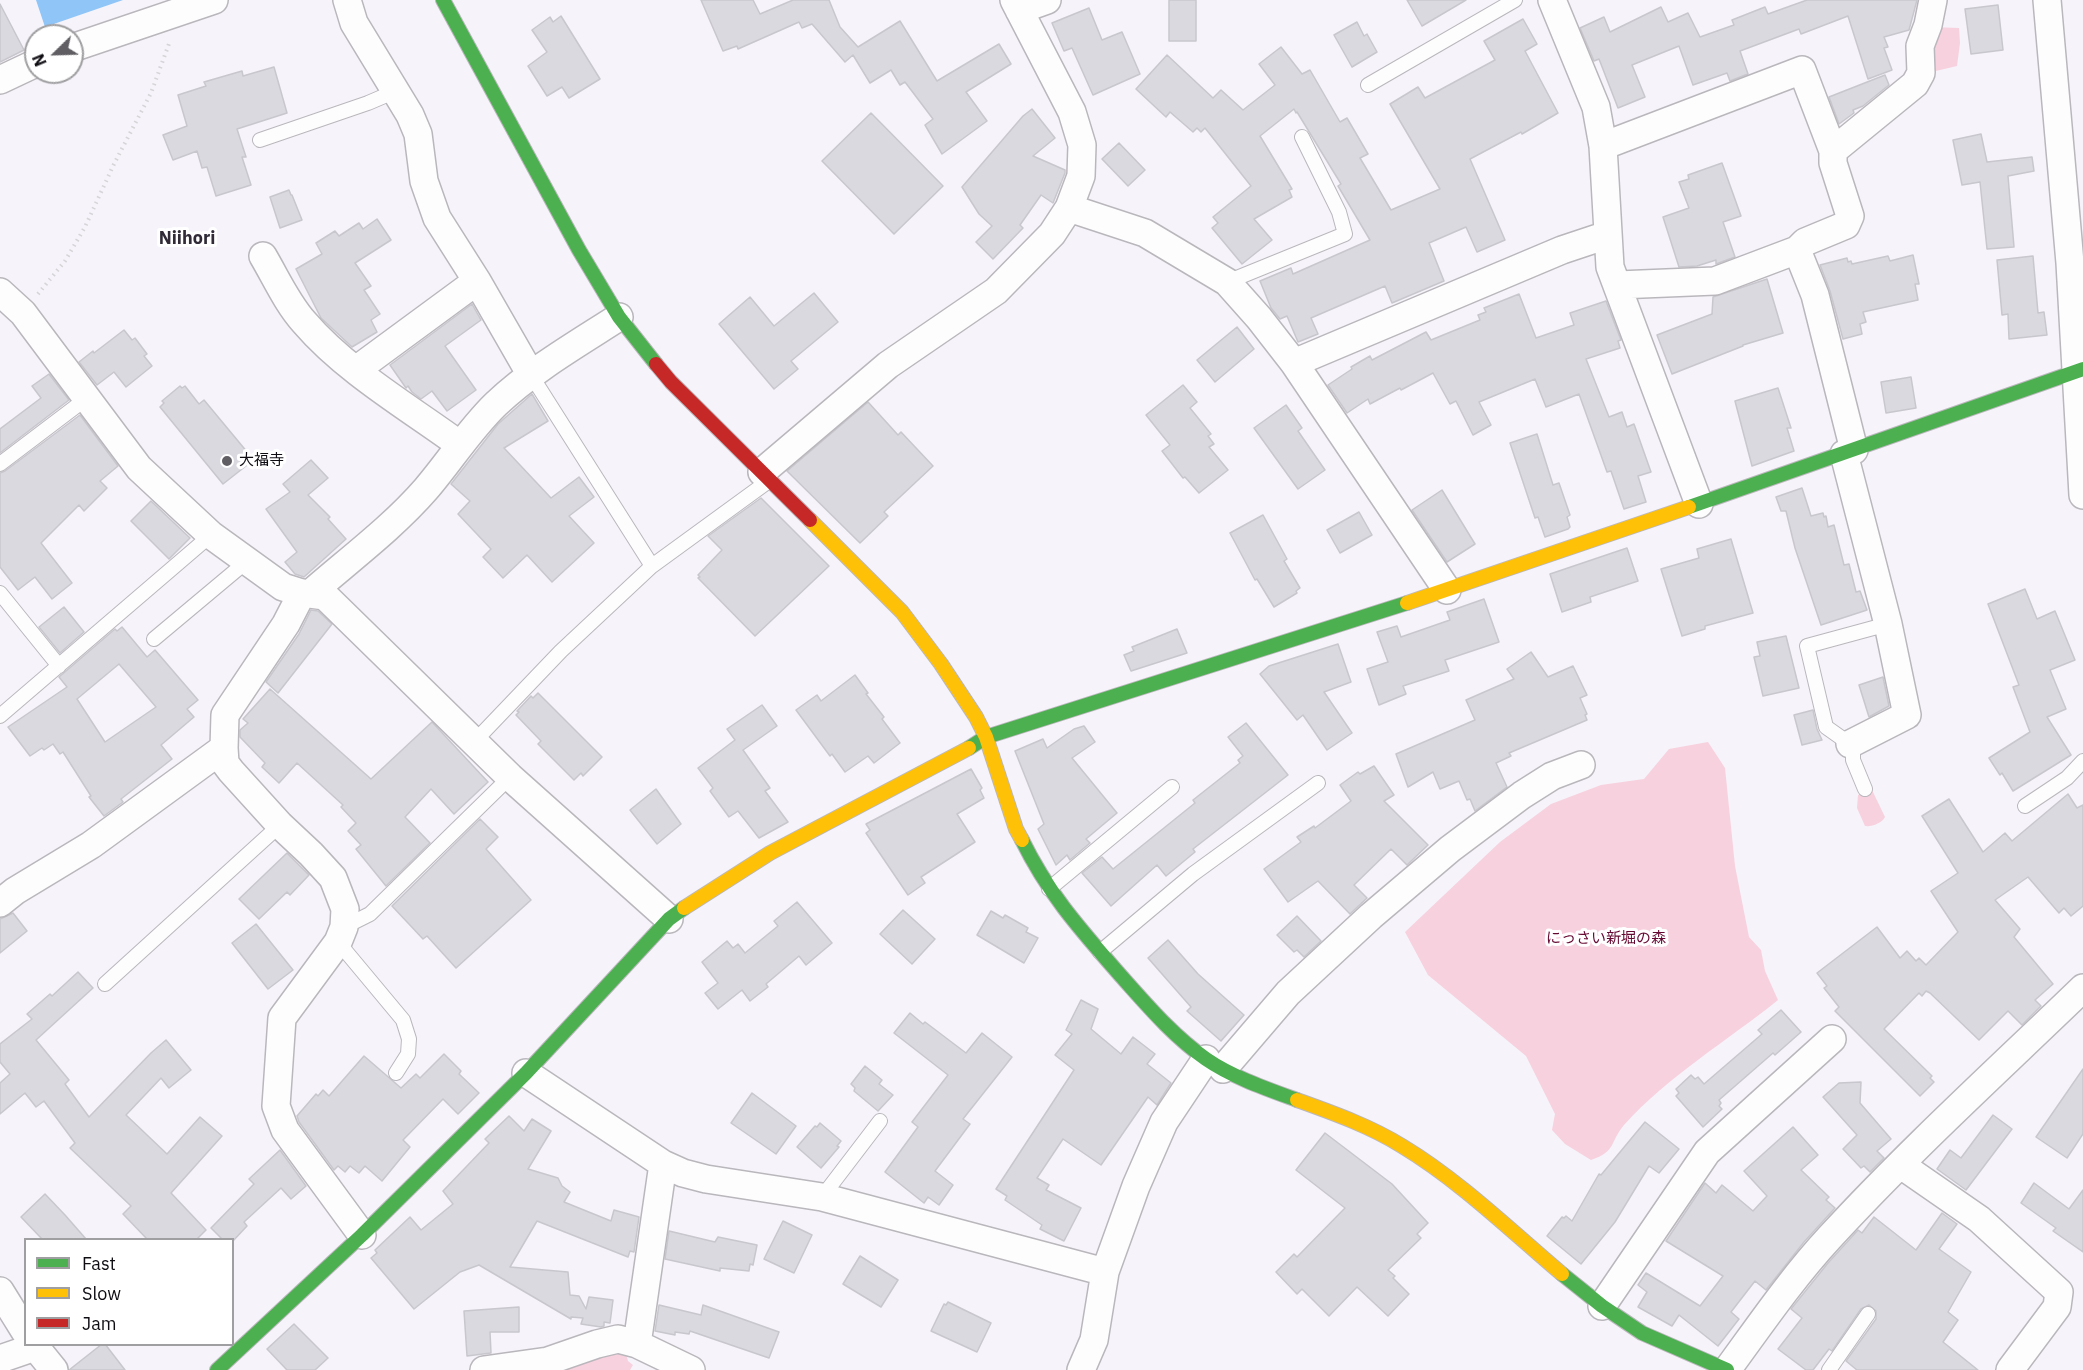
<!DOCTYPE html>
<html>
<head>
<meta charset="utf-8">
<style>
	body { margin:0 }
	#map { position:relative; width:2083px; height:1370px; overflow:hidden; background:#f6f3fa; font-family:"IBM Plex Sans",sans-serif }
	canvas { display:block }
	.legend { position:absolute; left:24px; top:1238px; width:210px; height:108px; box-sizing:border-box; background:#fff; border:2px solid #9f9ea0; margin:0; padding:8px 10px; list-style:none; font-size:18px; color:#0f0d12 }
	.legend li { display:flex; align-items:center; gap:12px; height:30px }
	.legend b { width:30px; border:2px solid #9f9ea0 }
	.north { position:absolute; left:24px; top:24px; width:60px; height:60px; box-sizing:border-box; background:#fff; border:2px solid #9f9ea0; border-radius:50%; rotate:247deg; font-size:16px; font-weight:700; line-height:24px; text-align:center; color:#0f0d12 }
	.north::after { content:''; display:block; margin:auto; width:21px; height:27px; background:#605e63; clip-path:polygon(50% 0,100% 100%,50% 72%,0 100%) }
</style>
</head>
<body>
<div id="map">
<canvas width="2083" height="1370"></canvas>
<ul class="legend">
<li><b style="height:8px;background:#4caf50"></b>Fast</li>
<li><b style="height:8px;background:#ffc107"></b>Slow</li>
<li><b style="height:8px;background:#c62828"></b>Jam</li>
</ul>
<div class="north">N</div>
</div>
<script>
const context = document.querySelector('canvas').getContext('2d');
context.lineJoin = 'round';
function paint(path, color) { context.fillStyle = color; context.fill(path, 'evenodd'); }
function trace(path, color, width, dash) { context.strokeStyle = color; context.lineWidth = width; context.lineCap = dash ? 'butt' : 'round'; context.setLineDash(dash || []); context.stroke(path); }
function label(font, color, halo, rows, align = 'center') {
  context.font = font + ' "IBM Plex Sans","Noto Sans JP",sans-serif'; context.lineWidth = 6; context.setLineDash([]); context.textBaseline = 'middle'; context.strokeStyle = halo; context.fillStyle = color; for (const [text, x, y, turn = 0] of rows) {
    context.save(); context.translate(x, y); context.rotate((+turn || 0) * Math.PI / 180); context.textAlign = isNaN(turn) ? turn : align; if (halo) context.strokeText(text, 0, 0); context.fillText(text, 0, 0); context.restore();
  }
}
paint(new Path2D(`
	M1932 27 1959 28 1960 43 1957 66 1927 73Z
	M1708 742 1725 768 1735 866 1749 937 1761 950 1765 971 1778 1000C1727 1041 1667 1077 1624 1125 1609 1143 1617 1151 1591 1160L1565 1144 1552 1130 1555 1114 1526 1056 1428 975 1405 932 1500 842 1551 804 1601 785 1644 779 1669 749Z
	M1872 790 1885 817C1882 823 1872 827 1865 826L1857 808 1858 795Z
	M625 1349 628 1361 633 1365 630 1370H553Z`), '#f7d1dd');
paint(new Path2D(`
	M36 0H123L45 27Z`), '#8fc5f7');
const building = new Path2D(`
	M701 0H753L760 14 793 0H829L840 27 858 47 900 21 937 81 999 44 1011 64 966 92 987 121 942 154 925 125 933 119 905 82 900 85 891 70 870 83 853 55 845 62 812 24 802 28 799 22 738 49 737 46 723 51Z
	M1169 0H1196V41H1169Z
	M1407 0H1466L1422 26Z
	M1807 0H1917L1909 30 1884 37 1888 47 1884 48 1892 70 1868 79 1848 16 1801 34 1799 29 1740 51 1748 74 1730 81 1727 73 1693 85 1679 46 1632 65 1645 97 1618 108 1599 59 1594 61 1580 28 1604 17 1610 32 1661 7 1668 22 1688 13 1700 37 1734 25 1732 20 1765 7 1768 14Z
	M0 4 24 50 0 62Z
	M1998 5 2003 50 1971 54 1965 9Z
	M1089 8 1102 40 1122 32 1140 74 1093 95 1072 48 1064 51 1052 23Z
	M561 16 600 79 569 98 562 87 547 96 528 66 547 52 532 30 550 17 553 22Z
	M1523 19 1537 44 1525 51 1558 113 1522 134 1521 132 1470 159 1505 240 1477 252 1466 227 1429 243 1444 281 1392 303 1385 286 1311 318 1318 334 1298 342 1287 316 1280 319 1271 308 1260 281 1291 268 1293 274 1370 240 1338 186 1341 184 1297 112 1296 113 1294 109 1260 136 1292 189 1289 190 1292 197 1254 219 1272 240 1242 264 1212 228 1218 223 1213 217 1251 186 1205 128 1201 132 1197 128 1193 132 1170 112 1166 117 1136 89 1167 55 1213 98 1221 90 1243 110 1275 85 1259 64 1281 47 1302 74 1310 70 1340 122 1347 118 1368 154 1360 158 1391 210 1440 189 1390 104 1418 87 1425 98 1495 60 1484 41Z
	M1357 22 1364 36 1367 34 1377 52 1352 67 1334 35Z
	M274 67 287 113 237 129 246 157H242L251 185 216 196 207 167 202 168 197 151 173 160 163 135 187 126 178 95 206 86 204 82 242 71 243 76Z
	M1885 75 1889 85 1863 106 1853 110 1854 113 1839 124 1829 97Z
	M1032 109 1055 138 1033 156 1065 170V173L1053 203 1041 195 1020 225 1023 228 993 259 976 242 992 226 979 214 962 187 1023 116Z
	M871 113 943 186 894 234 822 161Z
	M1981 134 1987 162 2032 157 2034 171 2008 176 2014 247 1987 249 1980 182 1962 185 1953 140Z
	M1119 143 1145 170 1128 186 1102 159Z
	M1722 163 1741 216 1723 222 1735 257 1716 264V260L1697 266 1679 267 1663 217 1689 208 1679 182 1689 179 1688 175Z
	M289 190 291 195H292L302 220 280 228 270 197Z
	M377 219 391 240 355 263 371 286 364 290 380 314 371 320 377 332 352 347 321 318 296 269 322 254 316 243 335 231 339 236 359 223 363 229Z
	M1913 255 1919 284H1915L1918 300 1863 312 1866 322 1860 324 1862 334 1843 339 1830 291 1820 265 1847 258 1848 262 1851 261 1852 264 1888 256 1890 261Z
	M2033 256 2038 313 2044 312 2047 335 2009 339 2008 314 2002 315 1997 260Z
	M1767 279 1783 333 1743 345V346L1672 374 1657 335 1712 314 1713 297Z
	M814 293 838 322 791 361 798 369 774 389 719 324 750 297 774 326Z
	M1519 294 1536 338 1574 325 1570 313 1606 301 1621 340 1618 341 1620 348 1586 359 1609 417 1622 412 1627 427 1634 424 1651 472 1638 476 1646 502 1624 509 1611 471 1607 472 1579 394 1546 407 1535 379 1479 402 1491 425 1473 435 1456 401 1450 404 1433 373 1401 390 1400 388 1370 404 1368 399 1347 413 1328 385 1352 369 1351 367 1370 356 1372 360 1426 332 1431 340 1480 320 1478 315 1486 312 1484 308Z
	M472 304 481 320 445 346 476 390 447 411 432 391 421 399 412 392 408 386 406 388 390 365Z
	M1237 327 1254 349 1215 382 1197 360Z
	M124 330 132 340 135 338 147 354 144 356 152 366 126 387 114 372 97 385 79 362 93 351 94 353Z
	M49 374 69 400 0 453V429L41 398 32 386Z
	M1911 377 1916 408 1886 413 1881 382Z
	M1183 385 1197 402 1190 408 1211 434 1208 436 1214 444 1209 447 1228 470 1199 493 1185 477 1183 478 1162 451 1170 445 1146 415Z
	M180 386 182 388 185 386 199 404 204 400 248 453 245 455 251 462 223 484 160 407 164 403 162 401Z
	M1778 388 1791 428H1787L1794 451 1752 466 1735 401Z
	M532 394 548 421 504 448 551 498 579 477 594 497 569 516 594 543 552 582 527 555 503 578 483 557 491 549 458 514 470 501 451 484 498 424Z
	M868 402 898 435 901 432 933 466 884 512 888 516 860 543 787 471Z
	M1286 405 1302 428 1298 431 1325 470 1298 489 1254 428Z
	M80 415 118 466 100 481 107 488 84 511 79 505 41 543 72 583 52 599 35 577 18 590 0 567V473L5 471Z
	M1537 434 1553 485 1559 483 1570 515 1567 517 1570 527 1568 529 1545 537 1538 517 1535 518 1510 443Z
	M311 460 328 478 308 495 330 517 328 519 346 539 304 577 295 574 285 562 297 552 266 509 290 492 283 484Z
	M1802 488 1811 516 1823 513 1824 517 1826 516 1828 527 1834 525 1844 565 1849 564 1856 592 1860 591 1867 610 1821 625 1795 548 1786 511H1781L1776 497Z
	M1442 490 1475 544 1447 562 1412 510Z
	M761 498 829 566 755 636 698 578 700 577 698 575 722 550 708 536Z
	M151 501 190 538 169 559 131 521Z
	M1359 512 1372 535 1340 553 1327 530Z
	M1263 515 1287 559 1284 561 1300 588 1296 591 1297 593 1274 607 1257 579 1255 580 1230 533Z
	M1731 539 1753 613 1705 626V629L1682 636 1661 569 1699 558 1697 549Z
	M1627 548 1638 581 1590 597 1591 602 1562 612 1550 574Z
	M2025 589 2037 619 2055 611 2075 660 2050 670 2066 709 2047 717 2071 755 2013 791 2002 773 2000 775 1989 758 2030 732 2013 687 2019 685 1988 604Z
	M1484 599 1499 642 1445 660 1449 671 1403 686 1406 694 1379 705 1367 669 1388 662 1377 632 1397 626 1401 637 1450 620 1447 612Z
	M64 607 84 632 60 653 39 627Z
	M311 610 318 611 332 624 278 693 266 682 299 634Z
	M122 627 147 657 155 650 198 700 187 709 194 717 161 745 172 759 121 799 123 802 104 816 89 797 91 796 63 752 60 754 53 744 44 750 42 748 30 756 8 727 67 687 59 677 115 629 117 631ZM119 664 156 707 105 742 77 699Z
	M1177 629 1187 653 1131 671 1124 655 1134 651 1132 647Z
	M1786 636 1799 688 1763 696 1754 657 1760 656 1757 642Z
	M1338 644 1351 682 1324 692 1352 733 1327 750 1303 715 1297 720 1260 674 1269 666Z
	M1531 652 1548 677 1573 666 1587 695 1580 698 1587 714 1585 715 1587 720 1509 753 1511 756 1496 763 1507 787 1475 811 1470 799 1467 800 1459 781 1440 789 1433 772 1408 787 1396 754 1475 720 1466 700 1514 679 1507 669Z
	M855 675 868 693 866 694 884 717 882 719 900 743 874 763 868 756 845 772 832 754 830 756 796 710 817 695 821 701Z
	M1883 677 1889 706 1869 717 1859 685Z
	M270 689 371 779 432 722 488 782 454 814 431 789 405 817 430 843 386 886 356 849 361 845 348 831 356 823 341 807 343 805 297 763 279 783 262 767 265 763 240 737V730L248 723 243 719Z
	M538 693 602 757 583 776 581 773 574 780 538 744 541 741 516 715 519 712 517 711 531 696 533 698Z
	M762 705 777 726 743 750 770 788 765 791 788 822 759 838 738 811 729 817 710 791 713 788 698 768 735 740 727 729Z
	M1813 710 1817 729 1822 740 1802 745 1794 715Z
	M1246 723 1288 775 1193 849 1195 852 1166 876 1157 865 1111 906 1082 873 1102 857 1113 869 1195 803 1193 800 1240 763 1238 760 1243 756 1228 737Z
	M1084 726 1095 742 1072 758 1117 813 1086 839 1090 843 1070 860 1067 855 1056 865 1038 829 1044 824 1015 751 1043 739 1047 748 1074 729Z
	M1374 766 1394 795 1384 801 1428 845 1407 865 1391 849 1354 885 1367 898 1350 914 1318 881 1288 902 1264 869 1301 842 1297 837 1314 826 1315 828 1351 801 1340 785 1358 772 1360 774Z
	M971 769 982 788 980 790 984 798 957 814 975 842 921 877 925 883 908 895 866 833 870 830 866 824Z
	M656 789 681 824 657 844 630 810Z
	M2068 794 2077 808 2083 805V906L2071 916 2064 908 2059 913 2028 877 1995 900 2020 929 2014 937 2053 984 2035 1000 2041 1006 2022 1025 2008 1011 1979 1040 1930 993 1926 991 1922 996 1919 993 1884 1029 1932 1076 1930 1078 1934 1082 1920 1096 1835 1011 1839 1007 1824 988 1827 986 1817 973 1877 927 1900 958 1907 951 1916 961 1919 958 1926 965 1958 932 1931 891 1958 873 1922 816 1949 799 1983 852 2005 833 2012 841Z
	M480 819 498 837 486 849 531 900 456 968 427 936 423 939 392 906Z
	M287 853 309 875 290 895 287 892 259 919 239 899Z
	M797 902 832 943 806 965 799 956 766 984 768 987 750 1001 742 990 718 1009 705 993 718 983 702 962 727 941 733 948 738 944 745 953 778 926 774 921Z
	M903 910 935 939 912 964 880 934Z
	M991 911 1003 918 1005 915 1028 928 1026 932 1038 938 1024 963 977 935Z
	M13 913 27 931 0 953V919Z
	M1297 916 1321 941 1304 957 1297 950 1294 952 1277 935Z
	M256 924 293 970 268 989 232 943Z
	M1168 940 1198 974 1244 1015 1221 1041 1187 1011 1191 1007 1148 958Z
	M78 972 93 988 36 1040 69 1080 65 1084 89 1117 151 1053 166 1040 191 1070 169 1088 161 1078 126 1115 167 1154 200 1117 222 1136 171 1193 206 1230 197 1239H147L123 1214 131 1206 70 1148 75 1143 44 1101 36 1107 25 1093 0 1114V1083L10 1074 0 1062V1044L32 1019 27 1014 50 994 52 996Z
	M1081 1000 1098 1009 1091 1029 1121 1054 1133 1037 1155 1054 1147 1064 1171 1083 1157 1105 1148 1097 1101 1165 1063 1139 1037 1178 1049 1185 1046 1190 1081 1208 1064 1241 1040 1229 1042 1225 1005 1200 1007 1196 996 1189 1074 1070 1055 1055 1072 1034 1066 1030Z
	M1781 1010 1801 1032 1775 1055 1773 1053 1719 1100 1721 1103 1719 1106 1722 1109 1703 1127 1676 1096 1679 1093 1676 1089 1691 1075 1695 1079 1698 1077 1704 1084 1762 1034 1758 1030Z
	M910 1013 923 1024 925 1022 966 1053 982 1033 1012 1057 963 1119 970 1124 935 1171 953 1185 939 1205 928 1197 924 1203 885 1172 918 1127 912 1122 948 1075 894 1033Z
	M444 1054 461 1071 459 1074 479 1093 458 1114 443 1099 403 1140 410 1147 382 1181 365 1166 359 1173 350 1166 345 1172 338 1166 334 1170 299 1122 297 1116 316 1094 318 1096 323 1090 329 1096 364 1056 401 1088 416 1074 420 1078Z
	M865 1066 882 1080 879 1084 893 1095 878 1111 854 1091 855 1088 851 1084Z
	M2083 1069V1134L2067 1158 2036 1137Z
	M1861 1082 1860 1103 1891 1139 1877 1151 1884 1158 1870 1172 1864 1166 1861 1168 1843 1149 1857 1135 1823 1097 1839 1083Z
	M752 1093 796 1126 776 1154 731 1123Z
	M1993 1115 2012 1129 1966 1190 1937 1169 1950 1150 1961 1158Z
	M509 1116 524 1131 532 1119 551 1131 528 1169 558 1178 562 1186 570 1192 564 1202 611 1221 614 1210 639 1217 634 1252 630 1251 628 1257 537 1221 510 1267 568 1272 570 1295 579 1296 586 1309 589 1297 613 1300 610 1323 604 1322V1326L601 1327 581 1324 583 1318 571 1317V1319L479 1265 460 1272 414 1309 371 1258 377 1253 375 1250 410 1217 421 1230 453 1204 443 1191 489 1143 485 1139Z
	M1645 1122 1679 1149 1659 1173 1649 1166 1615 1222 1581 1264 1547 1236 1562 1217 1564 1218 1566 1216 1572 1221 1599 1174 1601 1175Z
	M820 1123 841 1141 837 1146 839 1147 821 1168 797 1147 815 1126 817 1127Z
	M1793 1127 1818 1155 1801 1170 1829 1197 1826 1200 1835 1208 1804 1242 1766 1290 1755 1281 1731 1312 1739 1319 1718 1346 1679 1315 1672 1326 1638 1307 1647 1292 1638 1285 1646 1273 1700 1306 1723 1276 1666 1241 1705 1183 1716 1193 1722 1185 1753 1211 1767 1196 1744 1171Z
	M1325 1133 1392 1184 1428 1223 1417 1234 1421 1238 1388 1270 1395 1276 1393 1278 1409 1294 1388 1316 1357 1287 1329 1316 1302 1289 1297 1294 1276 1272 1294 1254 1297 1257 1345 1208 1296 1170Z
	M280 1150 306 1186 291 1199 281 1188 244 1222 247 1226 232 1242V1239H222L211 1228 254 1184 249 1179Z
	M2034 1183 2069 1209 2083 1190V1252L2053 1231 2056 1228 2021 1203Z
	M45 1194 65 1215 86 1239H42L21 1217Z
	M1942 1213 1957 1224 1939 1249 1971 1272 1948 1312 1958 1320 1943 1342 1978 1370H1857L1846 1361 1876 1319V1311L1869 1305 1861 1309 1832 1351 1829 1349 1813 1370H1806L1778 1349 1802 1318 1791 1309 1828 1263 1858 1230 1862 1233 1874 1217 1916 1250Z
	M783 1221 812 1235 794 1273 764 1259Z
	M669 1231 715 1242 718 1237 757 1245 753 1265 750 1264 749 1271 720 1268V1271L665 1259Z
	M860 1256 898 1280 881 1307 843 1284Z
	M948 1302 991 1323 977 1352 931 1331 944 1304 946 1305Z
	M659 1305 701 1315 703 1305 779 1332 769 1358 690 1331 689 1334 675 1332V1335L655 1331Z
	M519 1307V1332H490L491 1353 467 1356 464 1311Z
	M294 1324 328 1358 315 1370H287L267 1349Z
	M102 1344H105L125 1370H69Z`);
paint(building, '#dad9e0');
trace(building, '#c8c7cd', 1.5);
const lane = new Path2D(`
	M1368 85 1515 0
	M260 140 368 103 396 91
	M1227 282 1345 234 1339 212 1302 137
	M531 375 652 566
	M0 464 87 398
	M0 593 59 666
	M154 639 246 562
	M0 716 211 535
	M474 742 561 651 652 566 770 480
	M1865 789 1853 760V752L1850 744 1826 727 1807 646 1888 624
	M2025 806 2067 778 2083 761
	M1049 889 1172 787
	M344 927 370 914 510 777
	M338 942 403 1020 409 1039 408 1054 396 1073
	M1100 952 1193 874 1318 783
	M105 984 280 825
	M822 1197 880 1121
	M1829 1370 1868 1314`);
const street = new Path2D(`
	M347 0 354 23 410 115 418 134 424 181 437 218 477 281 531 375
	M1552 0 1596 107 1603 146 1610 267 1699 504
	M2047 0 2070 263 2083 495
	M1019 10 1047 0
	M72 48 214 0
	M0 80 36 63
	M1603 146 1802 70 1833 151
	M1069 208 1145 233 1227 282 1259 318 1294 363 1447 590
	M263 256C276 278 287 303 304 322 346 371 408 407 460 445
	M1618 285 1715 281 1797 250
	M0 292 23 313 139 468 211 535 283 587 302 593 325 596 510 777 669 919
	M1294 363 1562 250 1607 235
	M356 370 477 281
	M1854 450 1815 295 1797 250 1805 242 1846 225 1850 216 1833 163V151L1915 84 1921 73 1920 46 1928 25 1933 0
	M1844 454 1888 624 1907 715 1850 744
	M762 472 888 365 996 291 1052 234 1069 208 1081 176 1082 145 1072 112 1014 0
	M311 593C350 559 393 527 426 489 450 461 470 429 496 404 532 370 577 344 619 317
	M224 748 225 763 231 771 280 825 311 854 333 878 345 909 344 927 338 942 282 1018 276 1106 285 1130 362 1235
	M0 903 15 891 91 845 224 748 225 715 286 624 302 593
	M1223 1069 1288 993 1371 916 1450 849 1522 795 1552 776 1581 765
	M526 1073 663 1164 683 1173 706 1179 822 1197 1105 1272
	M1901 1165 1979 1219 2059 1292 2057 1307 2010 1370
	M0 1291 26 1333
	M1602 1306 1707 1152 1832 1039
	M33 1344 54 1370
	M637 1344 663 1164
	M0 1359 35 1347
	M484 1370 548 1361 597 1344 618 1339 637 1344 691 1370
	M1081 1370 1094 1340 1105 1272 1136 1186 1164 1122 1206 1059
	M1727 1370C1760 1325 1792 1278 1830 1237 1910 1150 1998 1070 2083 988`);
const fast = new Path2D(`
	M443 0 579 250 619 317 656 364
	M1689 507 2083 369
	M969 748 986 737 1407 603
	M1022 840C1049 895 1081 930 1121 976 1147 1005 1173 1036 1206 1059 1232 1077 1267 1089 1297 1100
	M1562 1274 1602 1306 1642 1333 1727 1370
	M217 1370 362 1235 526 1073 669 919 684 908`);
const slow = new Path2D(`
	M810 520 902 612 941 664 976 717 986 737 1016 829 1022 840
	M1407 603 1689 507
	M684 908 770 853 969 748
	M1297 1100C1333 1113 1370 1126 1402 1146 1460 1181 1510 1230 1562 1274`);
const jam = new Path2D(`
	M656 364 671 382 810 520`);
trace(lane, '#bab7bc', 16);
trace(street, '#bab7bc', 30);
trace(fast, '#bab7bc', 16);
trace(slow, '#bab7bc', 16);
trace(jam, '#bab7bc', 16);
trace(new Path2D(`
	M38 294 65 261 85 227 114 164 151 93 170 41`), '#d5d4d6', 4, [1.5, 4.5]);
trace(lane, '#fefdfe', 14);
trace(street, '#fefdfe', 27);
trace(fast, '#4caf50', 14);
trace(slow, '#ffc107', 14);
trace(jam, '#c62828', 14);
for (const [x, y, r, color] of [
	[227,461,6,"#605e63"]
]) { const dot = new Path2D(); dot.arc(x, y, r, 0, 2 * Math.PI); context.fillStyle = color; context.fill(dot); trace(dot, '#fff', 2); }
label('15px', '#0f0d12', '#fff', [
	["大福寺",239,461]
], 'left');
label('15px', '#650932', '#fff', [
	["にっさい新堀の森",1606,939]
]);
label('bold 18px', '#302b37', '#fff', [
	["Niihori",187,239]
]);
</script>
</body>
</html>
